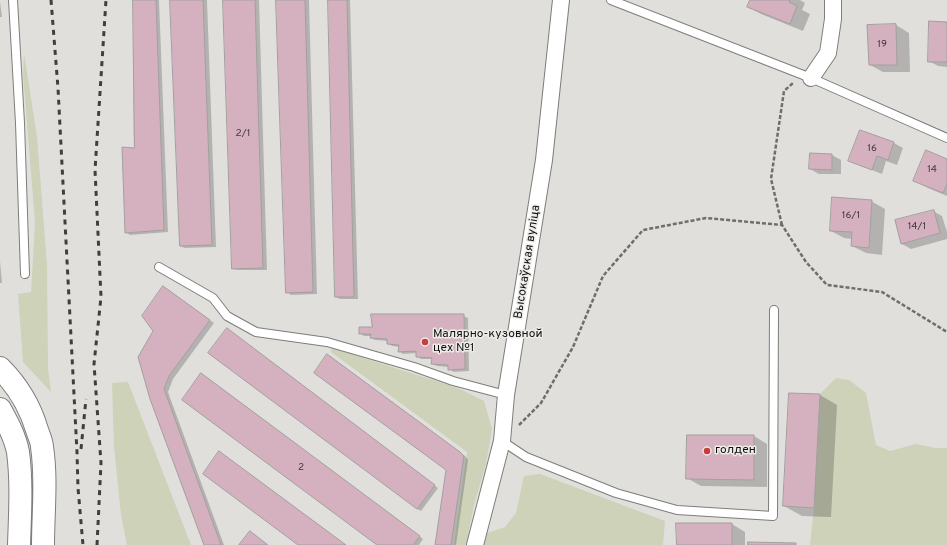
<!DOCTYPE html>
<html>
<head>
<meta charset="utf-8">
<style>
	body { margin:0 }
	canvas { display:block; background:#e0dfdc }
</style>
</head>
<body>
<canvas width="947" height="545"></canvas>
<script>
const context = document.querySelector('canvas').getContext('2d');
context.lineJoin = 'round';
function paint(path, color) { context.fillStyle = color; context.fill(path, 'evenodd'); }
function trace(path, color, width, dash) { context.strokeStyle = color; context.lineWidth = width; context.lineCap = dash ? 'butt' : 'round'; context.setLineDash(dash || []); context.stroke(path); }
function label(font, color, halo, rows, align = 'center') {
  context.font = font + ' Overpass,sans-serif'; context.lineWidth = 3; context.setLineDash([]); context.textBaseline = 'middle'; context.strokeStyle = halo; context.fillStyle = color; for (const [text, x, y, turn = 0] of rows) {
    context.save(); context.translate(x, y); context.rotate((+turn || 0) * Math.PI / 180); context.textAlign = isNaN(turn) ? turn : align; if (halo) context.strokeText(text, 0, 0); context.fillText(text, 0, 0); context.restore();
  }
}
paint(new Path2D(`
	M24 53 37 137 47 265 48 369 51 392 23 362 18 294 31 292 35 222 23 74Z
	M332 348 458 388 484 401 492 429 486 464 474 505 466 545H454L467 452 331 352Z
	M836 378 849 380 866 393 876 445 890 451 916 444 935 448H947V545H810L814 508 820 394Z
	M128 382 191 545H127L121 515 114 447 112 383Z
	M540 474 665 521 663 545H482L484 534 505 527 516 513 524 476Z`), '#cdd2b9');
paint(new Path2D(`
	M134 0H159L168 232 130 235 126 232 135 149Z
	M171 0H207L216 247 185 248 180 246Z
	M224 0H259L267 270H237L233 268Z
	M277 0H309L317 294 291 295 287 292Z
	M329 0H350L358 299H340L336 297Z
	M751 0H800L805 3 802 10 810 14 803 31 761 14 748 7Z
	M0 2 2 17H0Z
	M947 23V67L938 66 929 61Z
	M896 25 909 33 910 72H883L870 65Z
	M861 131 894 143 903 148 897 165 886 161 882 174 859 165 850 160Z
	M832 155 841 160V174H819L810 169Z
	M947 160V196L928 188 914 180Z
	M871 201 885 209 882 255 866 253 852 246 853 239 844 238 831 231Z
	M933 211 942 216 947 232V239L911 249 902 244Z
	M0 261 2 283H0Z
	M168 290 214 323 173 379 168 392 224 545H205L151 399 155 331Z
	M463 316 468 318 469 371 454 372 449 369V367L437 366 432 364 433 359H421L417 356V353L403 354 399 351 400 347 392 346 388 343V341L375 340 371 338 372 336H364L360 333 373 328Z
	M231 332 438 488 421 511 417 509Z
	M332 358 465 456 468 460 456 545H436L447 470Z
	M206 377 423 539 419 545H378Z
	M820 395 837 405 831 517 802 516 784 506Z
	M754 436 767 444V487L701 486 687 478Z
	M732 524 745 532V545H678Z`), '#0003');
const building = new Path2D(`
	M133 0H156L164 230 125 233 122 147 134 148Z
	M170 0H203L212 245 180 246Z
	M223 0H255L263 268 232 269Z
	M276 0H305L313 292 286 293Z
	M328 0H347L354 297H335Z
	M750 0H790L789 2 797 6 790 24 747 7Z
	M929 21 947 22V62H928Z
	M896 24 897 65H869L867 25Z
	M860 130 894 142 888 160 877 156 872 170 848 161Z
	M926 150 947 159V184L943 193 913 181Z
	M810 153 832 154V170L809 169Z
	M832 197 872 200 869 248 851 246 852 232 830 231Z
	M934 210 940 233 901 244 895 220Z
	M163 286 210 320 169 376 164 389 221 545H204L150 399 138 357 153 331 142 316Z
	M371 314H464L465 369 448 370V365L431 364 432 358 416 357V351L398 352 399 345 387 344V339L370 338 371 334H359V327H372Z
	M227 328 435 485 417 509 208 353Z
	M327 354 460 452 464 456 451 545H435L446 470 314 373Z
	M201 373 420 536 413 545H377L182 400Z
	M789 393 820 394 814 508 783 506Z
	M687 435H754V480L686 479Z
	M219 451 346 545H298L203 474Z
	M676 523H732V545H677Z
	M250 531 268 545H239Z
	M748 542 796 543V545H748Z`);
paint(building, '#d5b1bf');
trace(building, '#a39fa0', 1);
const lane = new Path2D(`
	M13 0 20 123 25 274
	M611 0 811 78 947 138
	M159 267 213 298 227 316 256 332 327 342 414 367 453 381 506 395
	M502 441 526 457 616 493 677 510 773 516 774 310`);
const street = new Path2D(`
	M811 78 828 53 833 19V0
	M475 545 502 441 506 395 544 160 561 0`);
const secondary = new Path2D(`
	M0 368C18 386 30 406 37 430 39 436 42 442 42 447 47 479 43 513 43 545
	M0 409C7 422 15 436 18 452 22 482 20 514 19 545`);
trace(lane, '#7d7d7a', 10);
trace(street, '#7d7d7a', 18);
trace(secondary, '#7d7d7a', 24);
trace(new Path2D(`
	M782 225 771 179 784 91 793 83
	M519 425 541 403 573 347 603 276 643 230 706 218 782 225 806 262 827 285 882 292 947 332`), '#6e6e6c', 2.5, [4, 2]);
trace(lane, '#fff', 8);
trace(street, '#fff', 16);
trace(secondary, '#fff', 22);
trace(new Path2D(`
	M51 0 58 88 77 452 78 488 83 545
	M81 449 86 399
	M97 545 101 463 94 364 101 297 95 170 106 0`), '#3f3f3e', 3, [5, 5]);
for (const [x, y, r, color] of [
	[425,342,4,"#cc3c3e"],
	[707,451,4,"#cc3c3e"]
]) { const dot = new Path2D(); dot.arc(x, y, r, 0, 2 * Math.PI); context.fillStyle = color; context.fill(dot); trace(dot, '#edece9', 1.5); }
label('10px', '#41383b', null, [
	["19",882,45],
	["2/1",243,134],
	["16",872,149],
	["14",932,170],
	["16/1",851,216],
	["14/1",917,227],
	["2",301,468]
]);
label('12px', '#10100f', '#edece9', [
	["Высокаўская вуліца",528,262,-81]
]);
label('12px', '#10100f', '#edece9', [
	["Малярно-кузовной",433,335],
	["цех №1",433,349],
	["голден",715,451]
], 'left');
</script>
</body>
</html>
